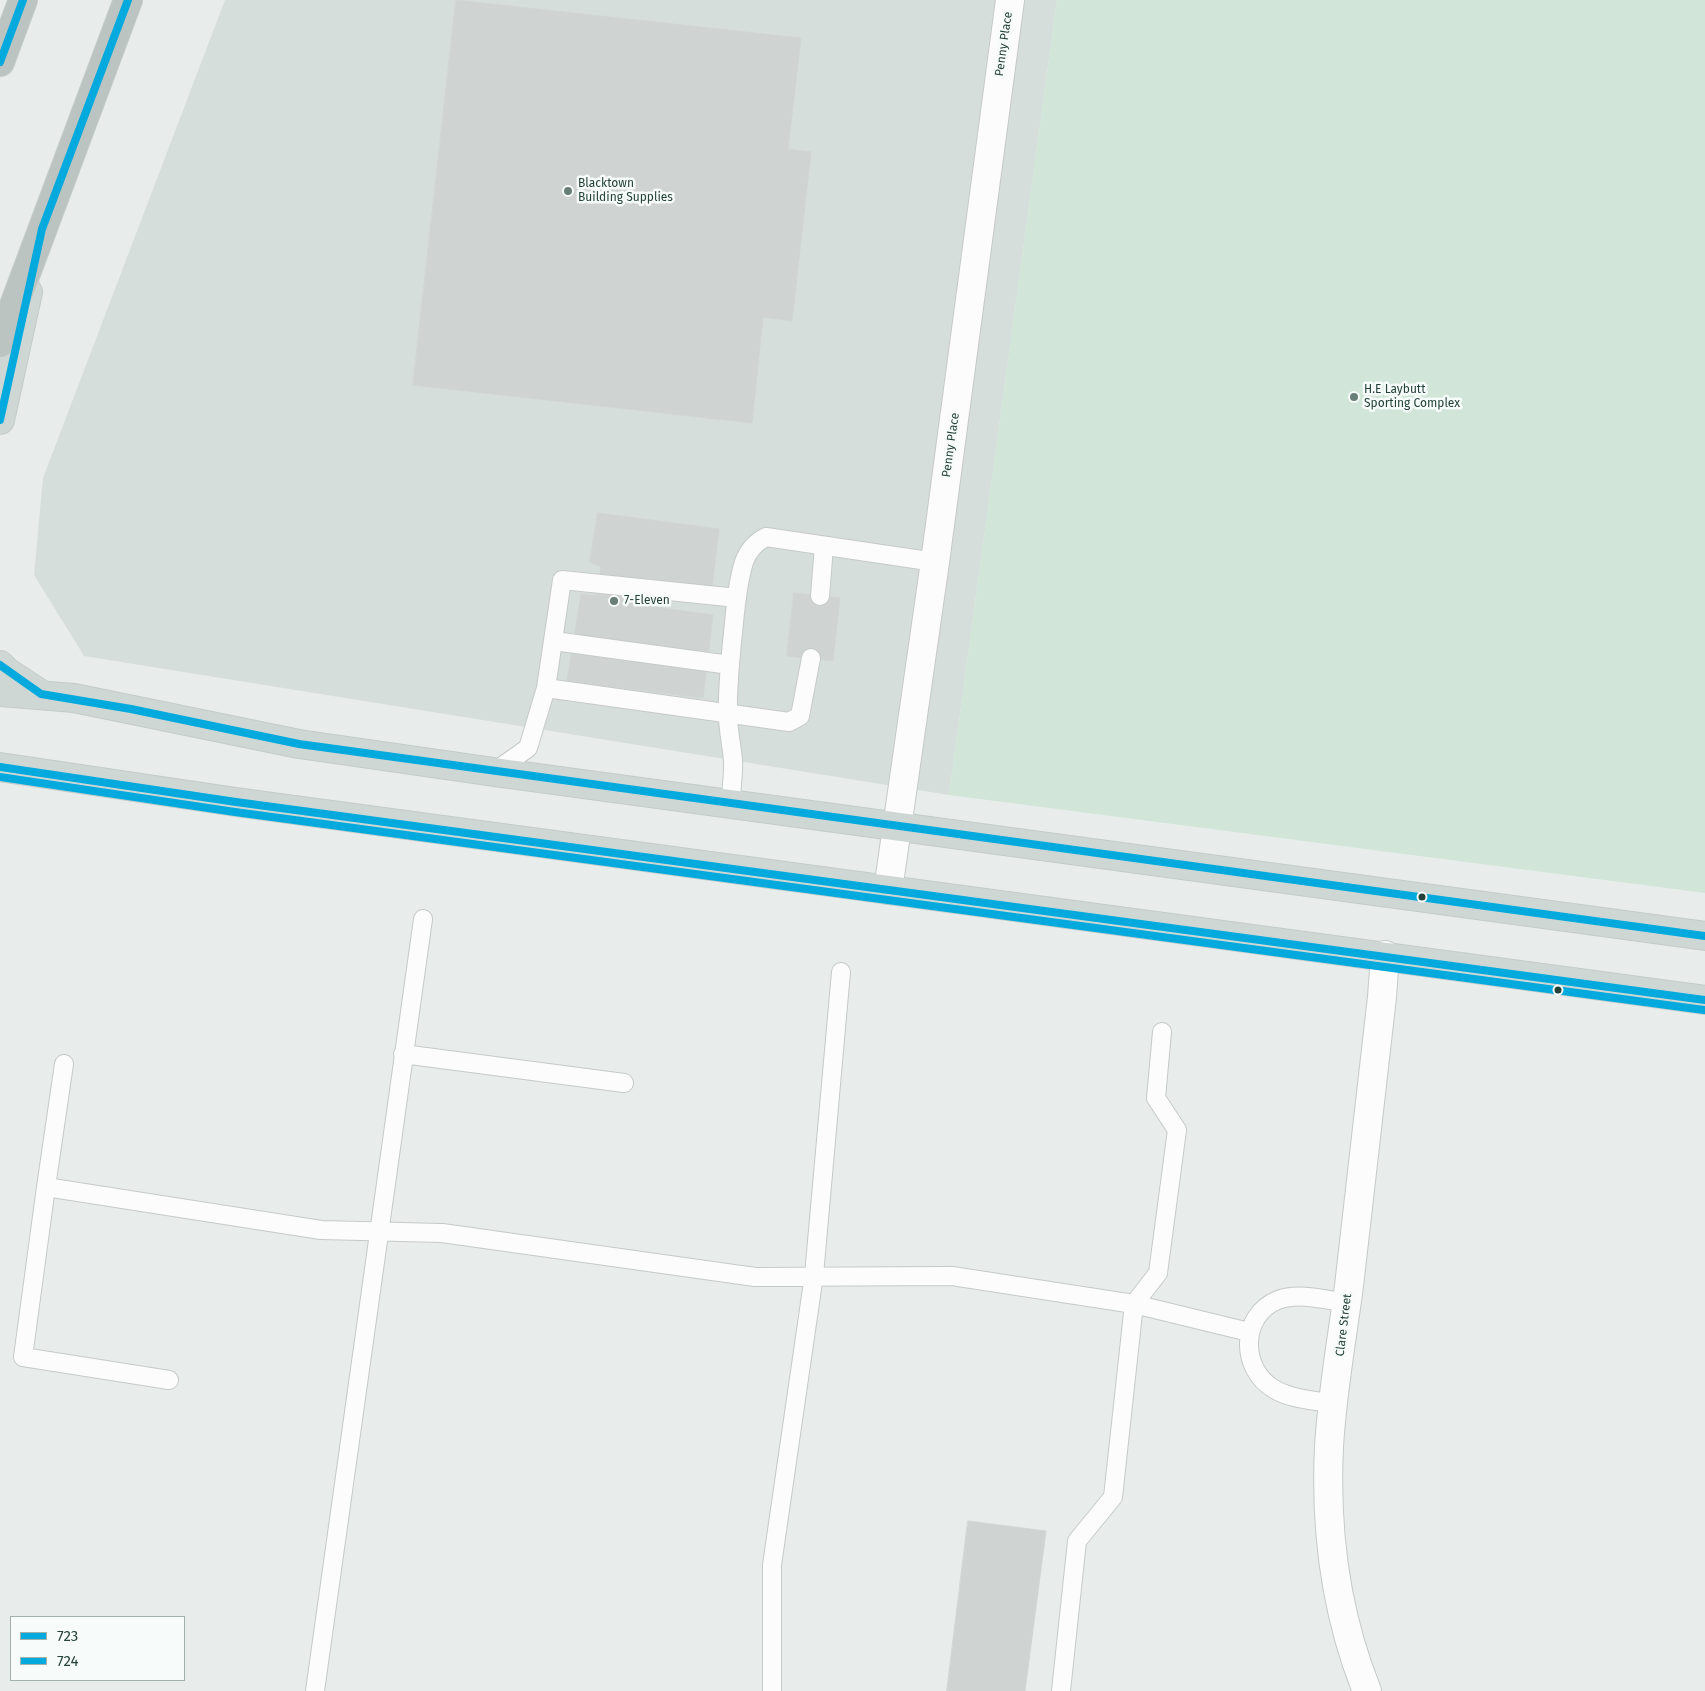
<!DOCTYPE html>
<html>
<head>
<meta charset="utf-8">
<style>
	body { margin:0 }
	#map { position:relative; width:1705px; height:1691px; overflow:hidden; background:#e8edeb; font-family:"Fira Sans",sans-serif }
	canvas { display:block }
	.legend { position:absolute; left:10px; top:1616px; width:175px; height:65px; box-sizing:border-box; background:#f7fbf9; border:1px solid #a3b1ad; margin:0; padding:6px 9px; list-style:none; font-size:15px; color:#24423a }
	.legend li { display:flex; align-items:center; gap:10px; height:25px }
	.legend b { width:25px; border:1px solid #a3b1ad }
</style>
</head>
<body>
<div id="map">
<canvas width="1705" height="1691"></canvas>
<ul class="legend">
<li><b style="height:6px;background:#04aadd"></b>723</li>
<li><b style="height:6px;background:#04aadd"></b>724</li>
</ul>
</div>
<script>
const context = document.querySelector('canvas').getContext('2d');
context.lineJoin = 'round';
function paint(path, color) { context.fillStyle = color; context.fill(path, 'evenodd'); }
function trace(path, color, width, dash) { context.strokeStyle = color; context.lineWidth = width; context.lineCap = dash ? 'butt' : 'round'; context.setLineDash(dash || []); context.stroke(path); }
function label(font, color, halo, rows, align = 'center') {
  context.font = font + ' "Fira Sans",sans-serif'; context.lineWidth = 5; context.setLineDash([]); context.textBaseline = 'middle'; context.strokeStyle = halo; context.fillStyle = color; for (const [text, x, y, turn = 0] of rows) {
    context.save(); context.translate(x, y); context.rotate((+turn || 0) * Math.PI / 180); context.textAlign = isNaN(turn) ? turn : align; if (halo) context.strokeText(text, 0, 0); context.fillText(text, 0, 0); context.restore();
  }
}
paint(new Path2D(`
	M225 0H1057L949 795 84 656 34 575 43 478Z`), '#d6dedb');
paint(new Path2D(`
	M1057 0H1705V893L949 795Z`), '#d1e6d8');
const building = new Path2D(`
	M456 0 801 38 788 149 811 152 792 321 763 317 752 423 413 385Z
	M598 513 719 529 712 588 651 580 648 606 713 615 703 698 567 681 581 594 596 596 601 567 590 562Z
	M794 593 840 598 833 661 787 656Z
	M968 1521 1046 1531 1025 1691H947Z`);
paint(building, '#cfd4d2');
trace(building, '#d1d6d4', 1);
const lane = new Path2D(`
	M820 596 824 546
	M554 641 730 665
	M546 688 789 722 800 716 811 658
	M494 772 528 748 546 688 562 580 737 598
	M732 802C730 789 734 776 733 761 732 746 728 731 728 715 727 691 730 666 732 642 735 616 736 588 744 562 748 551 756 542 766 537L935 562
	M403 1054 624 1083
	M46 1187 64 1064
	M169 1380 23 1357 46 1187 321 1230 442 1233 755 1277 952 1276 1134 1304 1249 1332
	M1333 1404C1314 1400 1290 1399 1274 1389 1240 1369 1240 1315 1278 1300 1299 1292 1326 1300 1347 1303
	M315 1691 423 919
	M772 1691V1565L814 1275 841 972
	M1061 1691 1077 1541 1113 1497 1134 1304 1158 1273 1177 1130 1156 1098 1162 1032`);
const street = new Path2D(`
	M888 890 935 562 1010 0
	M1367 1691C1336 1614 1325 1530 1329 1447 1332 1393 1342 1339 1349 1286 1360 1189 1371 1093 1382 997L1385 955`);
const primary = new Path2D(`
	M0 420 28 292
	M0 665 7 672 39 693
	M0 692 74 698 299 744 494 772 1705 936
	M0 767 236 802 1705 1000`);
const highway = new Path2D(`
	M0 62 23 0
	M0 343 128 0`);
trace(lane, '#c5cac8', 20);
trace(street, '#c5cac8', 30);
trace(primary, '#c3ccc9', 30);
trace(highway, '#c3ccc9', 30);
trace(lane, '#fcfcfc', 18);
trace(street, '#fcfcfc', 28);
trace(primary, '#cfd7d5', 28);
trace(highway, '#bcc4c2', 28);
trace(new Path2D(`
	M0 62 23 0
	M0 420 42 229 128 0
	M0 665 41 694 131 709 299 744 1705 936
	M0 767 236 802 1705 1000`), '#04aadd', 8);
trace(new Path2D(`
	M0 777 235 812 1704 1010`), '#04aadd', 8);
for (const [x, y, r, color] of [
	[568,191,5,"#697e78"],
	[1354,397,5,"#697e78"],
	[614,601,5,"#697e78"],
	[1422,897,4.5,"#24423a"],
	[1558,990,4.5,"#24423a"]
]) { const dot = new Path2D(); dot.arc(x, y, r, 0, 2 * Math.PI); context.fillStyle = color; context.fill(dot); trace(dot, '#f7fbf9', 2); }
label('12px', '#24423a', '#f7fbf9', [
	["Penny Place",1004,44,-82],
	["Penny Place",951,445,-82],
	["Clare Street",1344,1325,-83]
]);
label('12px', '#24423a', '#f7fbf9', [
	["Blacktown",578,184],
	["Building Supplies",578,198],
	["H.E Laybutt",1364,390],
	["Sporting Complex",1364,404],
	["7-Eleven",624,601]
], 'left');
</script>
</body>
</html>
